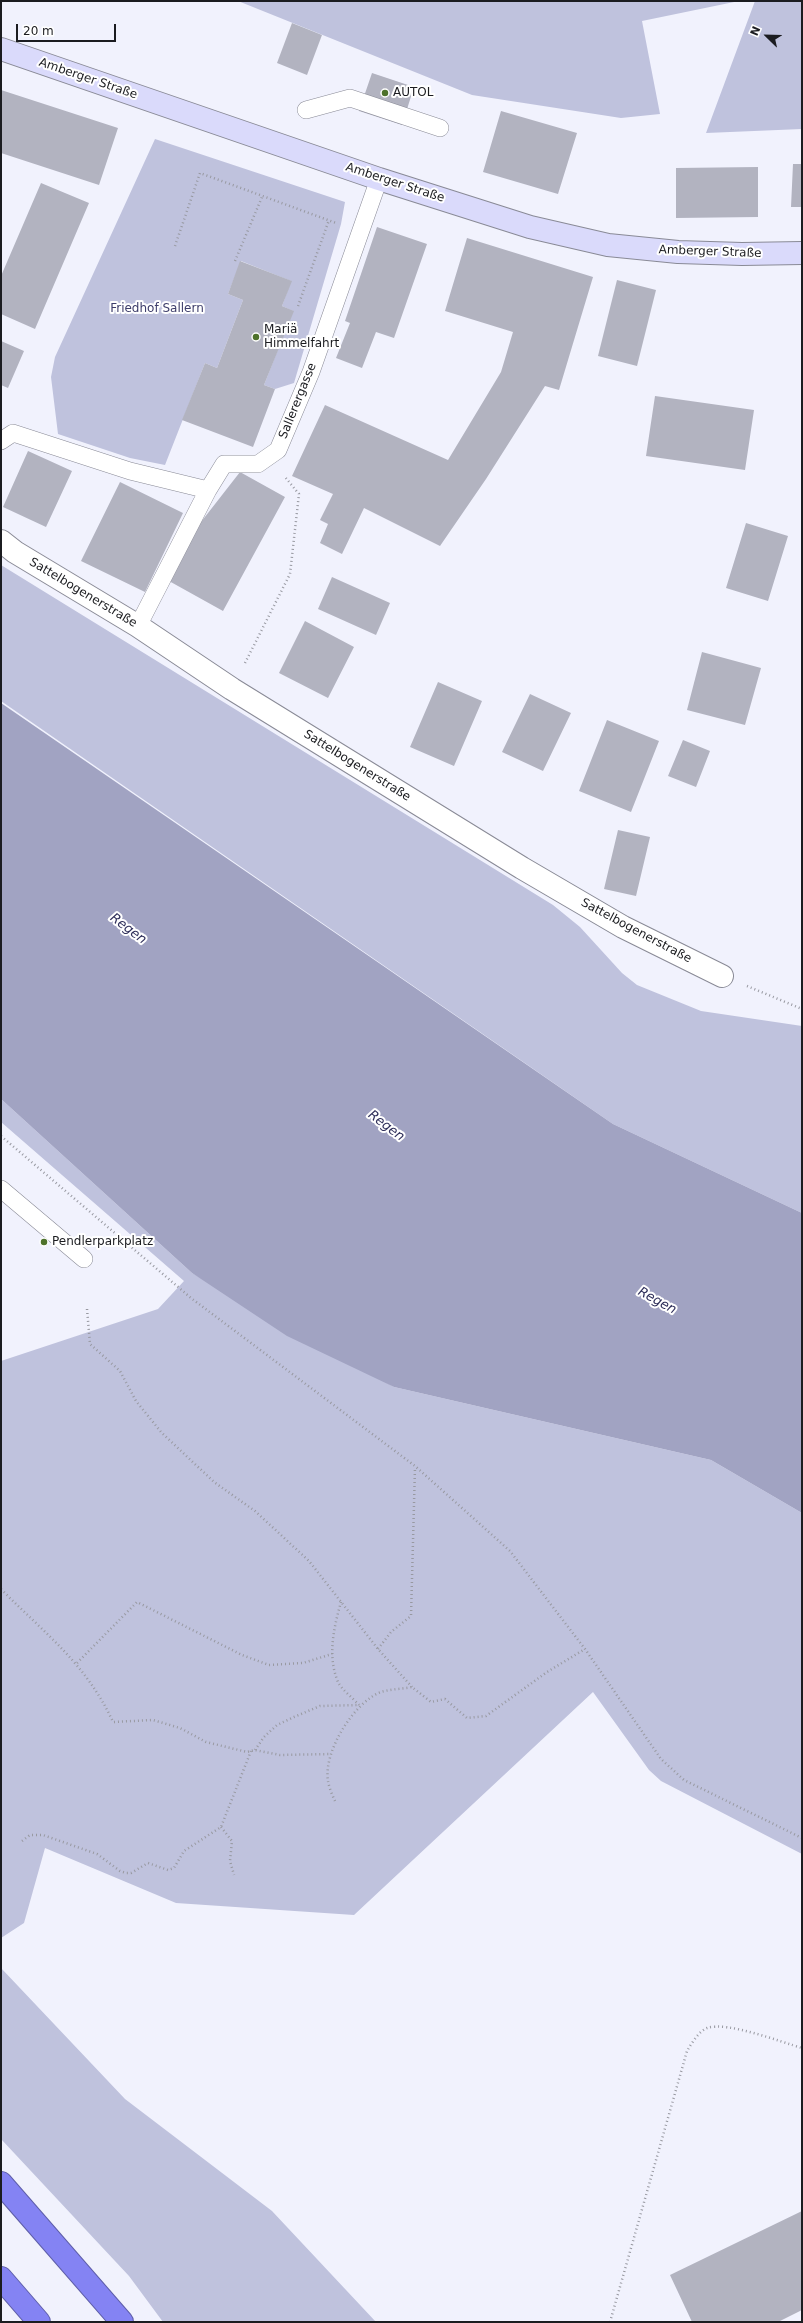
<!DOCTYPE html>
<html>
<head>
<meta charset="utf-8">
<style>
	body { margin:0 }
	#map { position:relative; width:803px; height:2323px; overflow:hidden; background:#f1f2fd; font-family:"DejaVu Sans",sans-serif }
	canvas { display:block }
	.frame { position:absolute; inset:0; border:2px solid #1b1c20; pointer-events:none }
	.north { position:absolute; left:747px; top:16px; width:40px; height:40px; -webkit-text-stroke:3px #fff; paint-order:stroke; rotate:293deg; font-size:11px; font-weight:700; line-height:16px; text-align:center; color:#1b1c20 }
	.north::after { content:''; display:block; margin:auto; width:14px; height:18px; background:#1b1c20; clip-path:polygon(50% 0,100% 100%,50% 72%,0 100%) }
	.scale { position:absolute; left:16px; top:24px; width:100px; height:18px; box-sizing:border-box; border:2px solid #1b1c20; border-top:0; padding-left:5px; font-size:12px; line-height:14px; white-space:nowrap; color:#1b1c20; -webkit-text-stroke:3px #fff; paint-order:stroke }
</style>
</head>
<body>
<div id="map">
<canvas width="803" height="2323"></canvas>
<div class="frame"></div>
<div class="north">N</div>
<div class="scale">20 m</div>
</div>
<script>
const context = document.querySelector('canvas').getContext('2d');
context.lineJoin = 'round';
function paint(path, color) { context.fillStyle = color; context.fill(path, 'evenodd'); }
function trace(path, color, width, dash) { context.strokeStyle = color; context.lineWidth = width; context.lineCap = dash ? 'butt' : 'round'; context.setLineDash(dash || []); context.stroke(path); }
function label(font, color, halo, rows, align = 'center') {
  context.font = font + ' "DejaVu Sans",sans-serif'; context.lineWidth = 4; context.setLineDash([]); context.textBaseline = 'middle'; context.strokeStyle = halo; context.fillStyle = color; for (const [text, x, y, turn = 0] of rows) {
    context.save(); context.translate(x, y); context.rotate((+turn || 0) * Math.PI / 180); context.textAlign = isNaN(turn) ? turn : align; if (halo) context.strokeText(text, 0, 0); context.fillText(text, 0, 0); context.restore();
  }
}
paint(new Path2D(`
	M238 1H739L642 21 660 114 621 118 472 95Z
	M755 1H802V129L706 133Z
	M155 139 345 202 341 224 294 383 275 389 264 385 293 311 282 306 291 281 241 261 228 294 243 300 217 368 205 363 165 465 130 458 58 434 51 377 55 357Z
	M1 565 553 905 580 927 622 973 637 985 701 1011 802 1026V1213L613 1124 1 701Z
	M1 1099 192 1273 394 1387 711 1460 802 1513V1854L661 1781 649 1770 593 1692 354 1915 176 1903 45 1848 24 1923 1 1938V1361L158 1309 184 1281 1 1122Z
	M1 1968 125 2099 272 2211 376 2322H163L129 2276 1 2139Z`), '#bfc2dd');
paint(new Path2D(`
	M1 703 613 1124 802 1213V1513L711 1460 394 1387 287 1336 192 1273 1 1099Z`), '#a1a3c2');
paint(new Path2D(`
	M292 23 322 35 307 75 277 63Z
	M372 73 414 87 402 125 359 111Z
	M1 90 118 128 99 185 1 153Z
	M501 111 577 133 558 194 483 172Z
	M793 164H802V207H791Z
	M758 167V217L676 218V168Z
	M41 183 89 203 35 329 1 314V276Z
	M377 227 427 244 394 338 376 332 362 368 336 358 350 323 345 321Z
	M467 238 593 277 559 390 545 386 486 479 440 546 364 508 342 554 320 543 328 524 320 520 333 494 292 476 325 405 448 460 501 372 513 332 445 311Z
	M240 261 292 281 282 306 294 311 264 385 275 389 253 447 182 420 205 363 217 368 243 300 228 294Z
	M617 280 656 290 637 366 598 356Z
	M1 341 24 351 8 388 1 385Z
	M655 396 754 410 745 470 646 456Z
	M28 451 72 471 46 527 3 507Z
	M240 472 285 497 223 611 169 581 201 522Z
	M120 482 183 513 145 592 81 561Z
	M746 523 788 536 768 601 726 588Z
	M332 577 390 603 376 635 318 609Z
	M305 621 354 647 328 698 279 673Z
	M702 652 761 668 745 725 687 710Z
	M438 682 482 701 454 766 410 747Z
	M530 694 571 713 543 771 502 752Z
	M607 720 659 741 631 812 579 791Z
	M683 740 710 751 696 787 668 776Z
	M618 830 650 837 636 896 604 889Z
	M802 2211V2310L778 2322H692L670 2275Z`), '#b2b3c0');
const service = new Path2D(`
	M306 110 350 98 440 128
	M1 441 13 433 130 471 208 490
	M138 626 208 490 224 464H258L278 450 311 372 379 179
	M1 1189 84 1259`);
const minor = new Path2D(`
	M1 541 15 552 138 626 232 689 522 868 623 927 722 976`);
const secondary = new Path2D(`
	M1 49 379 179 530 227 608 245 678 252 742 254 802 253`);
const motorway = new Path2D(`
	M1 2183 122 2322
	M1 2278 39 2322`);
trace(service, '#898a96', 18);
trace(minor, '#898a96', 24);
trace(secondary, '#898a96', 24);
trace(motorway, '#5f5fa9', 24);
trace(new Path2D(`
	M175 246 200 173 336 223
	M235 261 262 197
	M298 306 329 220
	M245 663 290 574 299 494 285 477
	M747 986 802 1009
	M1 1136 191 1298 415 1466 510 1551 585 1649 661 1759 684 1780 802 1838
	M87 1309 90 1344 120 1371 136 1401 161 1432 214 1482 255 1511 309 1561 378 1649 412 1687
	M1 1589C44 1633 86 1663 113 1722L153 1720 180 1728 206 1742 247 1752 255 1750 280 1755 331 1754
	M341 1602C334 1627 327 1656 338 1682 342 1690 353 1698 359 1705
	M378 1649 391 1632 411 1616 415 1467
	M77 1663 137 1602 242 1655 269 1665 303 1663 332 1654
	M255 1750 264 1737 277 1725 294 1717 320 1706 359 1705
	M335 1801C332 1795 329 1787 328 1781 323 1752 354 1702 381 1692 391 1689 402 1689 412 1687L431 1702 445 1699 467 1718 486 1716 547 1672 585 1649
	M221 1827 232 1841 230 1861 234 1875
	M22 1841 30 1835H43L97 1854 120 1871 126 1873H131L148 1863 168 1870 174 1868 184 1851 221 1827 251 1751
	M610 2322 687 2051C692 2043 698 2032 707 2028 727 2021 781 2042 802 2048`), '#9899a1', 2.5, [1, 3]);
trace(service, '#fff', 17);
trace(minor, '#fff', 22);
trace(secondary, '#dadafb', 22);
trace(motorway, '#8483f3', 22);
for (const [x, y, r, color] of [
	[385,93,4,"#4e722b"],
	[256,337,4,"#4e722b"],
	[44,1242,4,"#4e722b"]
]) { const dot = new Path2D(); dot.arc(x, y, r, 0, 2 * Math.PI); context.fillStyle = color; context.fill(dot); trace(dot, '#fff', 1.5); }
label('12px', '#1b1c20', '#fff', [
	["Amberger Straße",88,79,19],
	["Amberger Straße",395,183,18],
	["Amberger Straße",710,252,2],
	["Sallerergasse",298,401,-68],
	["Sattelbogenerstraße",83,593,31],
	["Sattelbogenerstraße",357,766,32],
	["Sattelbogenerstraße",636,931,28]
]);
label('12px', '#1b1c20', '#fff', [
	["AUTOL",393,93],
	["Mariä",264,330],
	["Himmelfahrt",264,344],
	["Pendlerparkplatz",52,1242]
], 'left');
label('12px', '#3d3d6a', '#fff', [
	["Friedhof Sallern",157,309]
]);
label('italic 13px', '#2f2f5a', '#fff', [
	["Regen",128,929,37],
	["Regen",386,1126,37],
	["Regen",657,1301,29]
]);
</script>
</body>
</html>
